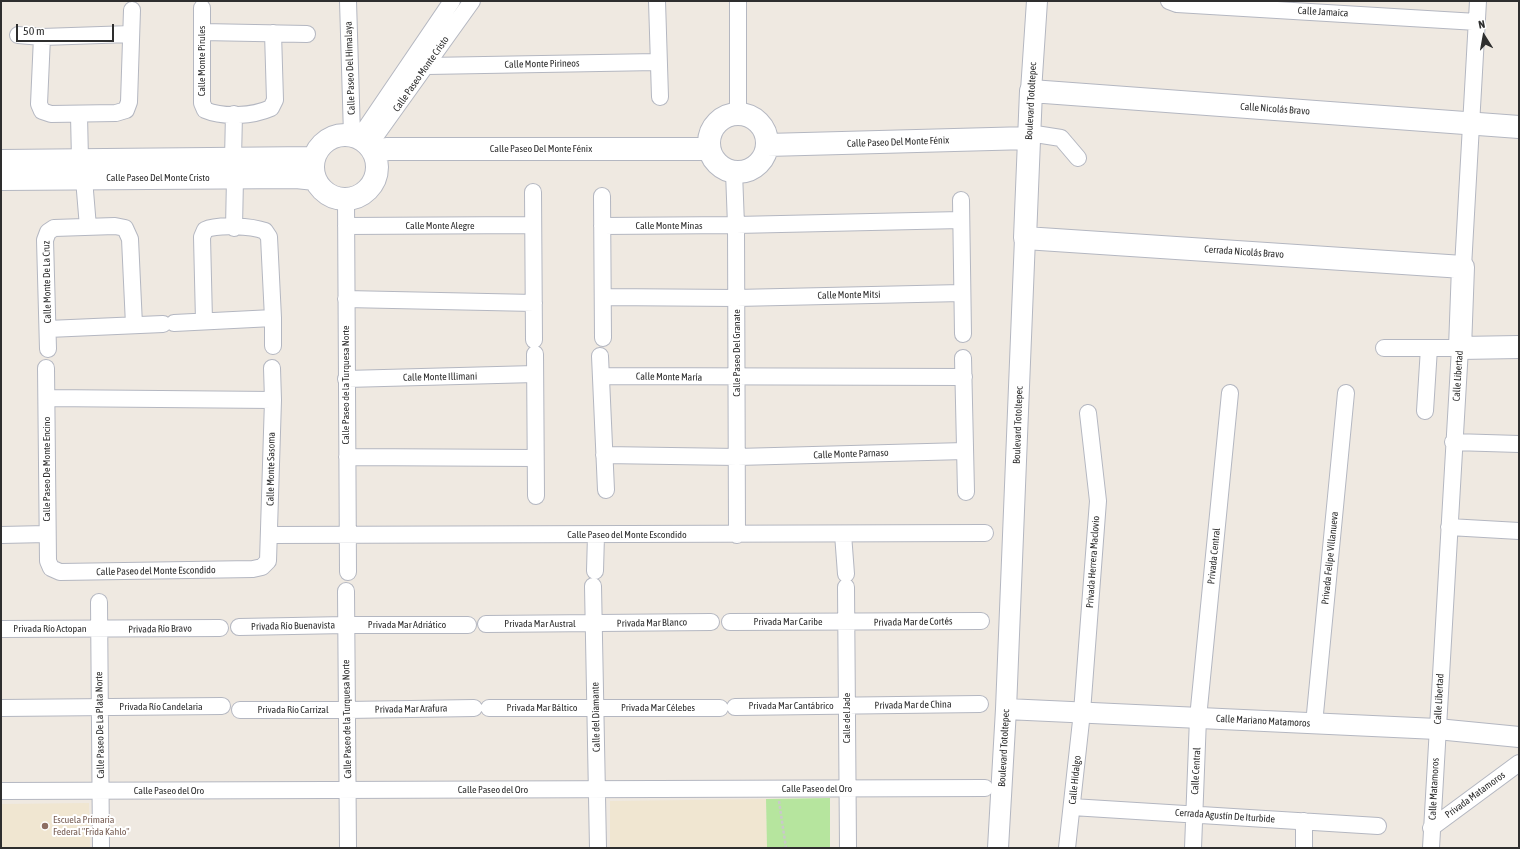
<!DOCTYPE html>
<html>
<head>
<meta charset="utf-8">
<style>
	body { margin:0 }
	#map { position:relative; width:1520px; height:849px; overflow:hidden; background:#efe9e1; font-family:"Asap Condensed",sans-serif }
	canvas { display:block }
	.frame { position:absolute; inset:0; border:2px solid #2e2e2e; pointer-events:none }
	.north { position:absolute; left:1464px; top:16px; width:40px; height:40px; -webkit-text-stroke:3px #fff; paint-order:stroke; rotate:349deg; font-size:11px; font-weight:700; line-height:16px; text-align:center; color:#2e2e2e }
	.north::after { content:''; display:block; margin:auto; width:14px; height:18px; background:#2e2e2e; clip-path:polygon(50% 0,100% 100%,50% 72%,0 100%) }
	.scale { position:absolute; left:16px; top:24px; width:98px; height:18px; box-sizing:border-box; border:2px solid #2e2e2e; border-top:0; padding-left:5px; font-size:12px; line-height:14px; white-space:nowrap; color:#2e2e2e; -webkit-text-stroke:3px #fff; paint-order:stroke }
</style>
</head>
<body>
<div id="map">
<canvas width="1520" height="849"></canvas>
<div class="frame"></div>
<div class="north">N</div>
<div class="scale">50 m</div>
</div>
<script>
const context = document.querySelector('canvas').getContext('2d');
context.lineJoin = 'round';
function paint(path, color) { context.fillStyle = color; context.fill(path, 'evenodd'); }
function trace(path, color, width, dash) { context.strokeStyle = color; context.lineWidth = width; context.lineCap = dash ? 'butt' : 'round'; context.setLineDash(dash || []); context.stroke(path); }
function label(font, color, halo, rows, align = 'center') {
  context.font = font + ' "Asap Condensed",sans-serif'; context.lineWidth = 4; context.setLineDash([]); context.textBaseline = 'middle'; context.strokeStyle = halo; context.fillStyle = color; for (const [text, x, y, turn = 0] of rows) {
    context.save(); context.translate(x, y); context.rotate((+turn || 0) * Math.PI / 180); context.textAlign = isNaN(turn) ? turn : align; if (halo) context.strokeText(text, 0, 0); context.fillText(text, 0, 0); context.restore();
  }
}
paint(new Path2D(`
	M766 799 767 848H610V801Z
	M89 803 90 848H1V804Z`), '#f0e6d1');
paint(new Path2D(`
	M830 798V848H767L766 799Z`), '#b6e59e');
const minor = new Path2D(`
	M348 1 352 135
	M657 1 660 97
	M738 1V113
	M1169 1 1177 4 1477 22
	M202 8V103L205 110C224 118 253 116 271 108L275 100 273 33
	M202 32 307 34
	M18 35 42 37 131 34
	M42 37 39 104 42 111 51 114 116 113 126 110 129 102 132 10
	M427 66 657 62
	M79 115 80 160
	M1029 133 1061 138 1078 158
	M359 138 452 1
	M369 145 472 1
	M233 159 234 114
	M734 172 736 225 737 535
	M84 179 88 227
	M533 192 534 340
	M602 196 603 338
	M346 198 348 572
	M961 200 963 334
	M346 226 533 225
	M602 226 736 225 961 220
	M234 228 235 178
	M1463 267 1478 1
	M603 297 736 298 962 293
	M346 299 534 303
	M204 321 202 237 205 230C217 224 252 226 265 231L269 237 273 318V346
	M174 323 273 318
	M48 329 163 324
	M1384 348H1460L1431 848
	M48 349 45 240 48 232 54 228 115 226 125 228 130 239 134 325
	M535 354 536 496
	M600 356 606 490
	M963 358 966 492
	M46 368 48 561 51 568 60 572 253 569 262 567 268 561 273 400 272 368
	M601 376 964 377
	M346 379 535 374
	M47 398 273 400
	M1425 411 1429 348
	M1453 442 1519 444
	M604 455 737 457 965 451
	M347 457 535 458
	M1449 527 1519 531
	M843 534 846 574
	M1 535 47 534
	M270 535 985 533
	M595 571 596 535
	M593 586 598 848
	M846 587 848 848
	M346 591 348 848
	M99 602 101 848
	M730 622 981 621
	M486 624 711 622
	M239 627 346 625H468
	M1 629 220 628
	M735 707 980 704
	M1 708 222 706
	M489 708H720
	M240 710H347L474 708
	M1314 724 1346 393
	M1 791 985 788
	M1072 807 1378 826
	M1431 828 1519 763
	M1067 848 1082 712 1098 501 1088 413
	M1193 848 1198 718 1230 393
	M1304 848V821`);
const tertiary = new Path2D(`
	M1031 91 1037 1
	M1006 709 1437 729 1519 737
	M998 848 1006 709 1025 238`);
const secondary = new Path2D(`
	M709 143a29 29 0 1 1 58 0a29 29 0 1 1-58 0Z
	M1519 127 1031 91 1025 238 1463 267 1460 348 1519 347
	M313 167a32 32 0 1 1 64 0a32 32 0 1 1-64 0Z
	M767 145 1029 138
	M373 151 388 149H709
	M1 161 314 158
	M1 179 296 177 315 179`);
trace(minor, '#b4b7c1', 18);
trace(tertiary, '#b4b7c1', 22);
trace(secondary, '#b4b7c1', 24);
trace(new Path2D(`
	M779 801 786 848`), '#c9c9c9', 2.5, [3, 2]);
trace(minor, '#fff', 16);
trace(tertiary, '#fff', 20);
trace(secondary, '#fff', 22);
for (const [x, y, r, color] of [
	[45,826,4,"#8d6e63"]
]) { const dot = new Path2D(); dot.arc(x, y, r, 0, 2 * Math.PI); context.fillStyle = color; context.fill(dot); trace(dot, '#fff', 1.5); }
label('10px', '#2e2e2e', '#fff', [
	["Calle Jamaica",1323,12,3],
	["Calle Monte Pirules",202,61,-90],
	["Calle Monte Pirineos",542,64,-1],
	["Calle Paseo Del Himalaya",350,68,-92],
	["Calle Paseo Monte Cristo",421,74,-55],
	["Boulevard Totoltepec",1031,101,-87],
	["Calle Nicolás Bravo",1275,109,4],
	["Calle Paseo Del Monte Fénix",898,142,-2],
	["Calle Paseo Del Monte Fénix",541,149],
	["Calle Paseo Del Monte Cristo",158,178],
	["Calle Monte Alegre",440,226],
	["Calle Monte Minas",669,226],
	["Cerrada Nicolás Bravo",1244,252,4],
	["Calle Monte De La Cruz",47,282,-91],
	["Calle Monte Mitsi",849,295,-1],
	["Calle Paseo Del Granate",737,353,-90],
	["Calle Libertad",1458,376,-86],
	["Calle Monte Illimani",440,377,-1],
	["Calle Monte María",669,377,1],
	["Calle Paseo de la Turquesa Norte",346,385,-90],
	["Boulevard Totoltepec",1018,425,-88],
	["Calle Monte Parnaso",851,454,-2],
	["Calle Paseo De Monte Encino",47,469,-90],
	["Calle Monte Sasoma",271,469,-89],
	["Calle Paseo del Monte Escondido",627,535],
	["Privada Central",1214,556,-84],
	["Privada Felipe Villanueva",1330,558,-84],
	["Privada Herrera Maclovio",1093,562,-86],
	["Calle Paseo del Monte Escondido",156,571,-1],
	["Privada Mar Caribe",788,622],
	["Privada Mar de Cortés",913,622,-1],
	["Privada Mar Blanco",652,623,-1],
	["Privada Mar Austral",540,624],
	["Privada Mar Adriático",407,625],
	["Privada Río Buenavista",293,626,-1],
	["Privada Río Actopan",50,629],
	["Privada Río Bravo",160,629,-1],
	["Calle Libertad",1439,699,-87],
	["Privada Mar de China",913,705,-1],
	["Privada Mar Cantábrico",791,706],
	["Privada Río Candelaria",161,707],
	["Privada Mar Báltico",542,708],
	["Privada Mar Célebes",658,708],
	["Privada Mar Arafura",411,709,-1],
	["Privada Río Carrizal",293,710],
	["Calle del Diamante",596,717,-91],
	["Calle del Jade",847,718,-90],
	["Calle Paseo de la Turquesa Norte",347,719,-91],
	["Calle Mariano Matamoros",1263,721,3],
	["Calle Paseo De La Plata Norte",100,725,-91],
	["Boulevard Totoltepec",1004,748,-87],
	["Calle Central",1196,771,-87],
	["Calle Hidalgo",1075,780,-84],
	["Calle Paseo del Oro",817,789],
	["Calle Matamoros",1434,789,-87],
	["Calle Paseo del Oro",493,790],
	["Calle Paseo del Oro",169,791],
	["Privada Matamoros",1475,795,-36],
	["Cerrada Agustín De Iturbide",1225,816,4]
]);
label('10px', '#785e54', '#fff', [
	["Escuela Primaria",53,820],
	["Federal \"Frida Kahlo\"",53,832]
], 'left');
</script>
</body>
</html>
